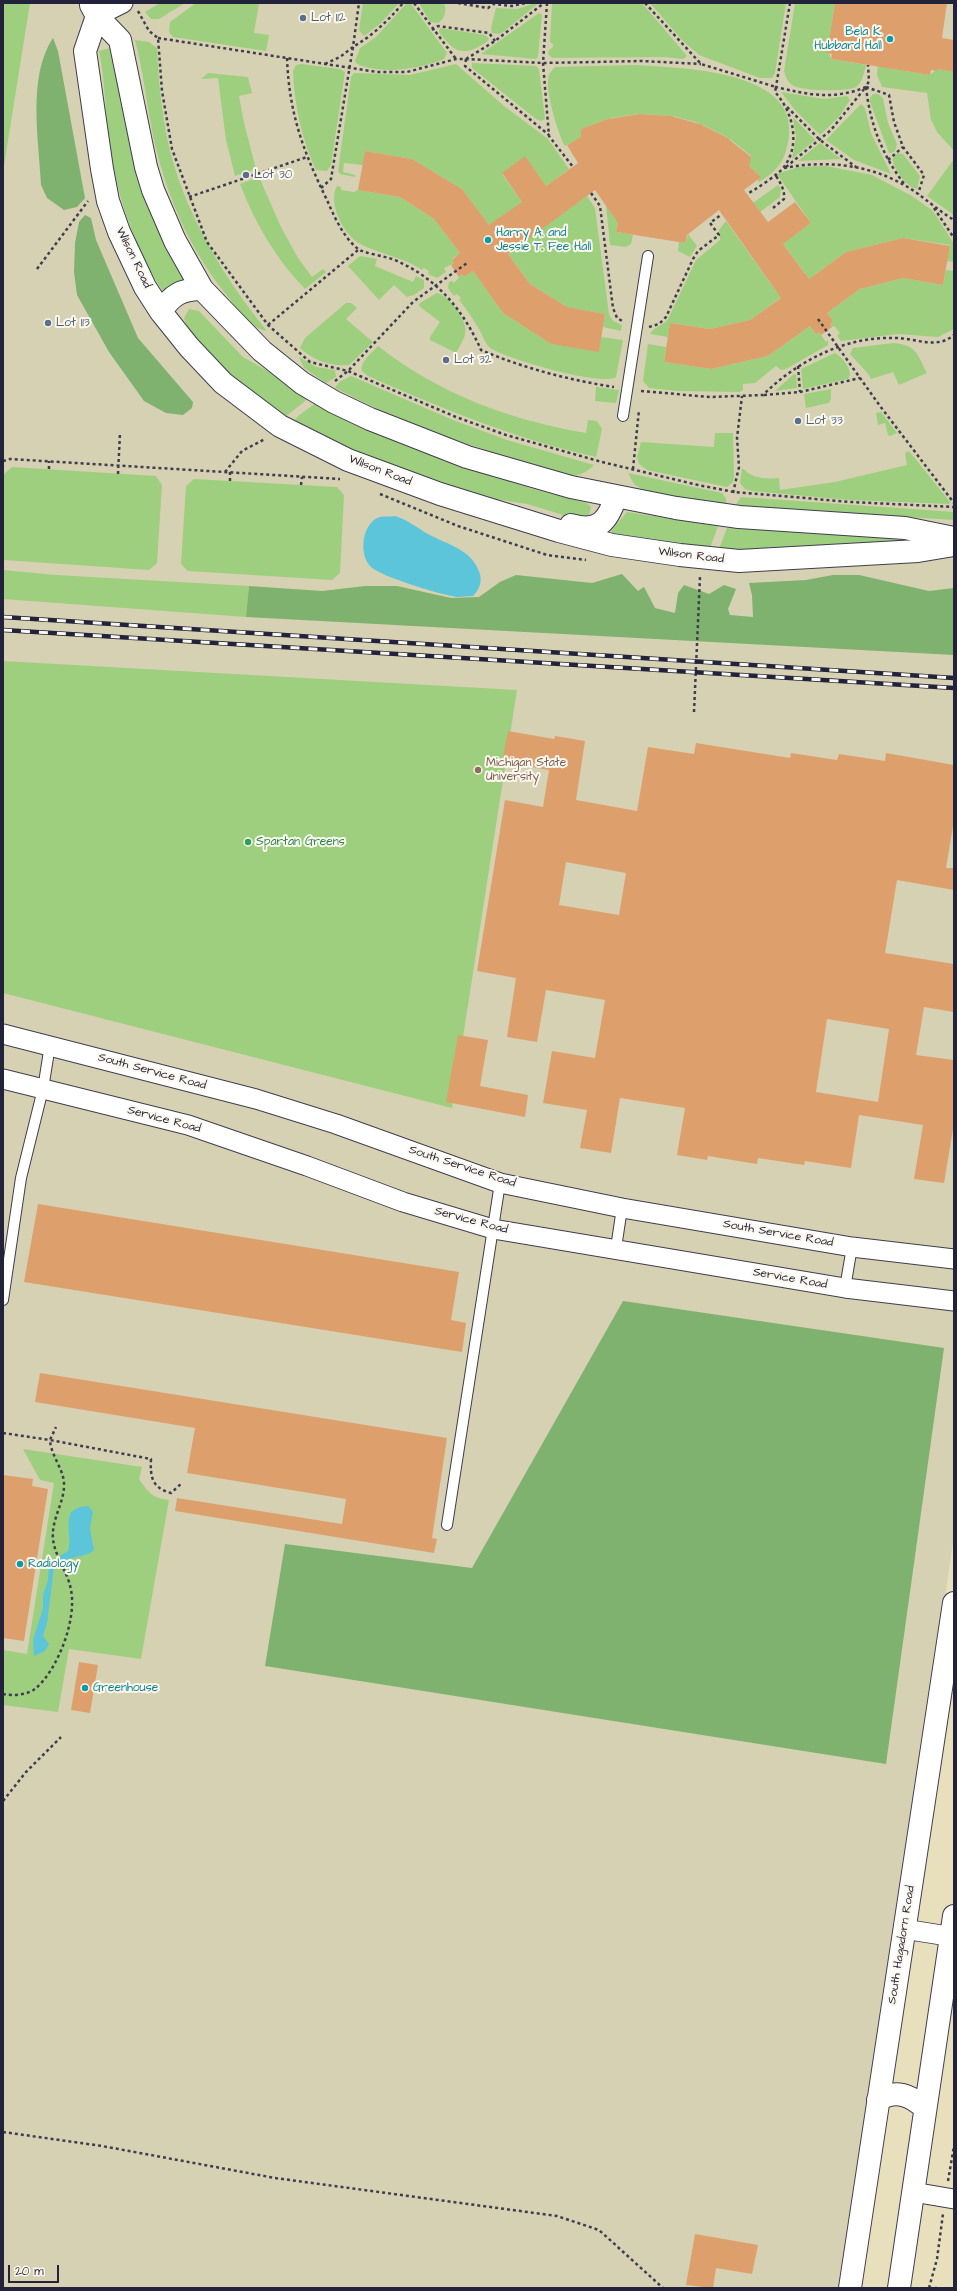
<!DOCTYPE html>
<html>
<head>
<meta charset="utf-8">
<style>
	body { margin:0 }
	#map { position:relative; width:957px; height:2291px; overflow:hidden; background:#e8e0bc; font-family:"Architects Daughter",sans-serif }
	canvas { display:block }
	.frame { position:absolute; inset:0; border:4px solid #22223b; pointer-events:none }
	.scale { position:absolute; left:8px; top:2265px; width:51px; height:18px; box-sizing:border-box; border:2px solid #22223b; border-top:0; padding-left:5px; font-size:12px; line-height:14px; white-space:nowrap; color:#22223b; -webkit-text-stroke:3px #fbf7ec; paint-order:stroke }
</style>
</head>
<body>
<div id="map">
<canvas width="957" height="2291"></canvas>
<div class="frame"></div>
<div class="scale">20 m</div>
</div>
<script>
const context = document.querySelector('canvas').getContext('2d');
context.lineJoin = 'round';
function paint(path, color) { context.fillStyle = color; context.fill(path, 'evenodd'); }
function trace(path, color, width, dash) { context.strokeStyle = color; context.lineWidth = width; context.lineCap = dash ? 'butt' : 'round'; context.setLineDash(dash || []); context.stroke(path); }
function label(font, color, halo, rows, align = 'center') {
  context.font = font + ' "Architects Daughter",sans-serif'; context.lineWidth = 4; context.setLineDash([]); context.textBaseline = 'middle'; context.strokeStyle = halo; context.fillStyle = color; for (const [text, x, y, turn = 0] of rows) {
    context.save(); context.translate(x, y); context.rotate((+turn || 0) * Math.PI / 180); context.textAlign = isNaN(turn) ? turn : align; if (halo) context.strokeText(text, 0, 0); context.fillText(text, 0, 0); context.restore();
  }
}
paint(new Path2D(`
	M3 3H954V1537L840 2288H3Z`), '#d6d1b2');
paint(new Path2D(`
	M3 3H30L3 172Z
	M160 3H185L159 19H151L145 12Z
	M196 3H259L254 33 269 35 266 51 173 37 169 32 170 22Z
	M363 3H399L381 23 364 36 359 30Z
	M419 3H444C447 11 445 18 438 23L430 22Z
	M535 3H539L503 32 499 34 492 33 491 28 496 8 517 9Z
	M552 3H642L687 56 683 59 664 57 552 58 548 54 549 50 553 47V44L550 42Z
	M650 3H786L775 73 772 78H760L699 55 682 40Z
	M795 3H835L827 53H829L831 59 866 65C864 72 863 82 856 87 847 92 804 91 794 86 788 83 786 78 784 71Z
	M406 4H411L447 53 444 59C420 69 382 75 357 64L355 61 360 48 376 37Z
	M539 13 542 15 538 57 536 59 481 54Z
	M440 28 485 35 489 39C486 44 481 45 476 48 458 57 450 46 439 32Z
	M135 40 149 42 157 48C158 72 160 97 164 121 176 199 218 270 267 331 250 328 239 311 229 298 189 250 164 191 152 130 146 100 143 70 135 40Z
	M114 47 187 280 164 293C137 252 119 203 111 154 105 120 106 85 99 51Z
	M472 63 536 66 539 69 545 119 541 121 536 119 472 68Z
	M878 63 893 69 930 75 937 69 954 72V151L937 132 931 120 927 93 882 87 877 75Z
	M301 64 340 69 345 72 331 165 327 171 316 170C302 141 294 103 293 71L296 65Z
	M456 64 504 106 548 139 569 169 546 186 525 157 502 174 522 202 491 228 462 189 412 159 365 151 363 165 344 163 343 172 355 175V177L340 174 338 171 351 77 354 73 410 75Z
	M635 65C679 68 797 69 789 136 786 159 779 170 759 182L757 179 759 175 748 165 751 156 730 139 726 142 727 137 703 125 699 128V123L673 116 670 120 669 116 642 114 640 118 638 114 611 118 610 122 608 119 581 129 583 136 565 146C558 134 544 88 549 75 550 72 553 70 555 67Z
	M208 73 248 77 252 93 239 96 244 123 256 169 235 176 226 140 218 78 201 79Z
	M781 92 824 99 847 96 850 100 839 117 820 135 795 110Z
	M873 94H878L883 98 888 123 897 144 895 151 891 153H889L870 102V98Z
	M861 104 865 108 871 133 891 174 854 160 826 140Z
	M793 117 815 140 792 159 796 137Z
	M820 143 841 159 798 161Z
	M898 153 903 154 920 176 917 189C907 188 891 166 893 157Z
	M954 159V215L927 196Z
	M826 166 872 175 912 196 933 211 954 244V262L947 261 950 245 903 238 846 252 806 281 805 273 783 244 811 223 777 174 798 167Z
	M259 177 281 227 298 258 312 277 323 269 326 272 305 289C276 259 255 223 240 184Z
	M778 185 781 189 780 197 760 212 753 203Z
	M337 186 341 187V190L354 192 358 190 400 197 434 219 460 253 452 259 454 263 444 268 446 272 437 278 428 274 429 271 424 268 422 270C403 257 380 254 360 244 344 235 327 203 337 186Z
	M587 196 595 208 609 314 613 321 622 325 621 331 603 327 605 314 567 307 530 284 506 251Z
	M606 205 618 223 616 232 633 235 631 244 626 247 610 245Z
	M726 221 778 294 783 296 750 320 710 329 671 323 668 337 650 334C653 327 663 326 668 319L696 260 720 240 719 230Z
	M688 234 697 246 690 257 678 251 679 242 685 243Z
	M360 256 377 259 375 266 413 282 416 276 424 280V288L414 295 407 297 394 285 379 300 348 266Z
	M946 270 954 271V329L938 337 898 334 841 341 837 336 840 333 834 326 832 327 830 324 833 321 827 313 860 289 903 278 943 285Z
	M473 271 503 313 551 344 599 351 601 337 623 340 616 377C603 387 502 358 489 347 485 343 483 336 480 331 474 320 467 310 459 300L461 298 457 294 454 296 448 288 449 282 452 281 454 283 462 274 464 277Z
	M437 293C448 295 469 321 465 334 464 340 459 347 456 353L430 340V337L440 322 419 306 420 303Z
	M346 303H351L357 308 346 319 373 342 349 365C331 367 313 360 300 348L305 338Z
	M189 309 199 311 243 357 278 377 309 398 285 417C258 397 193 351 184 318Z
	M810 326 816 334 819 332 826 342 828 340V345L786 369 781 370 776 366 755 383 743 384V390L740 392 678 391 649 388 643 381 648 344 666 347 664 362 711 369 768 356Z
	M893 343C917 345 917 354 927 373L899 385 893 372 871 379C870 374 855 360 850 354L853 348Z
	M378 346C439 394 510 420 586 433L588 420 597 421 602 429 596 457C516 439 443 409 368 376L362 371C360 361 372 353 378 346Z
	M835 353C842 357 850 367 850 375L848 379 803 389 801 369Z
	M299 357 316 367 335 370 336 377 326 383 304 368Z
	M794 374 796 375 797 388 775 391Z
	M351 376 453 420 507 440 594 465C589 470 584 474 576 475 563 476 539 467 526 463 461 443 396 420 335 388L339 382Z
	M596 387 619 390 616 403 595 401Z
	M831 389V399L829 403 806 408 804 394Z
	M316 403 457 464 533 489 587 503 591 507 589 515 580 520 527 504 488 498 470 492 346 448 294 421 298 416Z
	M881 412 897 433 890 436 888 435 885 423 878 425 876 413Z
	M715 433H733L734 477 733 482 727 487 647 470 639 464 637 457 641 442 714 447Z
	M909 451 950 502 949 504 849 500 752 491 745 489 740 483 742 468C754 479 763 479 779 478L780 490 835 482 907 465 905 453Z
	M12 467 156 476 162 485 157 563 149 570 4 560V474Z
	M628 473 722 493 726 499V504L645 491 634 484Z
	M194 479 337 487 344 495 340 573 332 580 188 571 181 564 186 486Z
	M741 497 954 512V520L735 506Z
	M627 512 718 526 710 548 613 534 611 531Z
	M727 528 913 539 915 541 815 549H719Z
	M3 570 56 575 249 586 246 617 3 599Z
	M3 661 517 690 452 1108 3 993Z
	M23 1449 142 1467 139 1479C149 1493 152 1498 169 1500L141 1659 69 1649 58 1712 3 1705V1650L27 1654 54 1483 40 1480Z`), '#9ecf7f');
paint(new Path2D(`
	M53 38 58 51 85 198 77 207 64 210 47 198 41 185C39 140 27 77 53 38Z
	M85 215 91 218 96 240 138 338 193 402 192 408 183 415 166 413 144 401 109 352 77 295 74 272 75 243 79 222Z
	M622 574 638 591 644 587 655 608 675 613 678 593 684 585 709 594 724 585 736 589 728 609 730 615 753 617 752 595 749 583 806 580 833 575H859L929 591 954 588V655L246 617 249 586 322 591 365 586H397L451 598 479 597 500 582 516 575 592 583Z
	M623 1301 944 1348 886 1764 265 1666 285 1544 472 1568Z`), '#7eb26e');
paint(new Path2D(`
	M395 516C408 520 416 527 428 534 448 545 472 549 480 574 482 583 479 590 473 596 468 596 462 597 457 597 442 595 382 577 371 567 358 555 362 522 380 517 384 516 390 517 395 516Z
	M88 1506 93 1512 90 1529 94 1550C86 1559 63 1555 54 1568L47 1623 43 1636 49 1644 45 1651 34 1656 33 1640 43 1608V1595L48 1580 49 1563 68 1551C72 1538 65 1525 71 1512L79 1507Z`), '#5dc5d9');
paint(new Path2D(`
	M835 3H947L942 38 954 40V72L937 69V71L931 70 930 75 831 59 832 54 827 53Z
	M640 114 671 116 700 124 726 137 751 157 749 166 761 177 744 190 768 222 795 202 811 223 783 244 809 279 846 252 903 238 950 246 943 285 903 278 860 289 827 313 833 321 830 324 832 327 821 335 819 332 816 334 810 326 768 356 711 369 664 362 670 323 710 329 750 320 781 298 719 210 687 235 685 243 616 232 618 223 595 190 508 254 530 284 567 307 605 314 599 352 551 344 503 313 473 271 464 277 462 274 459 277 451 265 454 263 452 260 460 253 434 219 400 197 358 190 365 151 412 159 462 189 489 225 522 202 502 173 525 156 546 186 578 163 567 145 581 137V129L608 119Z
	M508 731 554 739 555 736 585 741 576 800 637 811 648 747 694 754 696 743 790 758 791 753 837 760 839 754 885 761 886 753 954 765V820L946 868H954V890L897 880 885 953 954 964V1012L924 1007 916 1055 954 1060V1123L944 1183 914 1179 923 1125 859 1115 851 1168 805 1161 804 1165 758 1158 757 1164 708 1156 707 1160 677 1155 685 1108 620 1098 611 1153 580 1148 587 1110 543 1103 552 1051 595 1058 605 1000 546 990 537 1042 507 1037 516 978 477 971 505 800 543 807 549 770 502 762ZM566 862 626 873 619 915 559 905ZM827 1019 889 1029 878 1102 816 1092Z
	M458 1035 488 1040 480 1086 528 1095 525 1117 446 1102Z
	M38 1204 459 1272 451 1320 466 1323 462 1352 24 1282Z
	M40 1373 447 1438 432 1538 437 1539 434 1553 175 1511 177 1498 342 1524 346 1499 187 1473 195 1428 35 1402Z
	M3 1475 33 1479 32 1486 48 1489 24 1641 3 1638Z
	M79 1662 98 1665 90 1713 71 1710Z
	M695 2234 758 2245 752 2274 716 2268 713 2288 686 2285Z`), '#dda06d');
const service = new Path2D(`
	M623 416 648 256
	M616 1248 622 1208
	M845 1288 852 1247
	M3 1300 21 1178 43 1089 50 1045
	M447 1525 500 1183`);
const minor = new Path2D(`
	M97 16 123 3
	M3 1034 256 1099 336 1124 500 1183 622 1208 852 1247 954 1259
	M3 1079 188 1125 307 1166 403 1202 493 1229 845 1288 954 1301
	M904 1929 954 1937
	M913 2192 954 2199`);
const tertiary = new Path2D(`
	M91 5 97 16 120 40 146 167 153 190 175 241 202 289 262 351 302 383 334 402 370 419 467 457 571 487 676 508 739 517 905 528 954 538
	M97 16 85 51 102 169 108 201 119 232 145 287 161 312 189 347 223 383 280 426 348 460 440 494 559 531 612 545 680 555 739 561 918 551 954 545
	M161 312C171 295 182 289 202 289
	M571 525C599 533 608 521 616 496
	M878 2100C896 2089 910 2095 925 2108
	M850 2288 954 1603
	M899 2288 954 1916`);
trace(service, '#403e4e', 12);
trace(minor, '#403e4e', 21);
trace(tertiary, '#403e4e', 24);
trace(new Path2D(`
	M414 3 456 59
	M458 3 488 8 493 4 512 6 526 3
	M547 3 543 63 549 136 573 167
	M645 3 701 64 776 87 775 92C793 112 801 144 784 167 779 174 755 190 747 194
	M790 3 776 87C809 95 834 100 866 87L869 81 868 65
	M138 11 149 31 158 38 162 91 172 149 207 242 268 325 310 362 348 371 456 417 506 435 602 462 698 485 734 492 851 502 954 507
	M432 30 438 26 489 33 495 41
	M158 38 377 72H407L456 59H466L543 63 642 61 701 64
	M287 58C289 113 303 151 327 200 334 216 343 237 358 249 363 253 384 256 392 259 435 276 463 309 481 350 523 368 569 380 614 387
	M466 59 465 66 549 135
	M466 59 495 41 544 3
	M325 64 340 57 353 47 359 3
	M866 87 889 95 894 122 903 147 924 175 918 194
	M866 87C870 124 882 155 905 185
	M787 107 820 140 856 167
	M888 160 903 147
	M786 167 831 130 865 88
	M784 168C826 160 868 164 906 186 923 196 937 210 954 220
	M321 188 331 179 353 47C373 35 388 21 403 3
	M591 193 600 206 613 308 617 318 624 322
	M189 197 307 157
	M773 208 784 199C785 189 780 183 775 174
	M934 208 954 238
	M37 269 88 201
	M818 319 880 406 954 503
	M268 325 358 250
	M649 327 659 324 666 317 693 259 698 251 719 235 710 223 722 214
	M798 366 800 392
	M335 381 348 371 413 302 467 263
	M641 391 710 397 763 395C797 361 846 336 895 338 916 338 936 350 954 335
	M764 395 800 392 860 378
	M3 461 10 459 340 479
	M49 469V461
	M633 469 639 410
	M225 472 242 451 265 439
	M118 474 120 433
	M230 481V472
	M301 485 302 477
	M733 493 739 467 737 438 742 396
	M380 494 458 526 547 555 586 560
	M694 712 700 577
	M3 1433 50 1440 56 1427
	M3 1694C12 1696 27 1695 35 1689 58 1670 77 1619 71 1590 68 1572 55 1557 53 1539 51 1519 65 1502 64 1483 63 1468 51 1456 50 1440L151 1459C150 1477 152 1488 171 1493L182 1483
	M3 1801 26 1772 61 1737
	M3 2132 102 2146 275 2178 557 2216 599 2230 663 2288
	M948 2181 954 2146
	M929 2288 937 2259 943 2214
	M929 2288H937`), '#403e4e', 2.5, [3, 3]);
trace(service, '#fff', 10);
trace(minor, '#fff', 19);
trace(tertiary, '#fff', 22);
const rail = new Path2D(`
	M3 617 954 678
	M3 630 954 688`);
trace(rail, '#22223b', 4.5);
trace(rail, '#fbf7ec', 3, [9]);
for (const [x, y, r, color] of [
	[303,18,4,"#5c6f8a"],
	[890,39,4,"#0f9aa8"],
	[246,175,4,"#5c6f8a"],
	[488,240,4,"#0f9aa8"],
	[48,323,4,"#5c6f8a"],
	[446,360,4,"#5c6f8a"],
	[798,421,4,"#5c6f8a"],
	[478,770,4,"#8d6e63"],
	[248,842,4,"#2e9e5b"],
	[20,1564,4,"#0f9aa8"],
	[85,1688,4,"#0f9aa8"]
]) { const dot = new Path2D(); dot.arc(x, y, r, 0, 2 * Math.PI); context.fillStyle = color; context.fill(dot); trace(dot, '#fbf7ec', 1.5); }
label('12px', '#4e5e75', '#fbf7ec', [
	["Lot 112",311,18],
	["Lot 30",254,175],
	["Lot 113",56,323],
	["Lot 32",454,360],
	["Lot 33",806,421]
], 'left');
label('12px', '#0d838f', '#fbf7ec', [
	["Bela K.",882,32,"right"],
	["Hubbard Hall",882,46,"right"],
	["Harry A. and",496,233],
	["Jessie T. Fee Hall",496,247],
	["Radiology",28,1564],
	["Greenhouse",93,1688]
], 'left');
label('12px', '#22223b', '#fbf7ec', [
	["Wilson Road",133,258,64],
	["Wilson Road",380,471,21],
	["Wilson Road",691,556,7],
	["South Service Road",152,1072,15],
	["Service Road",164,1120,15],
	["South Service Road",462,1167,18],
	["Service Road",471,1221,15],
	["South Service Road",778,1234,10],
	["Service Road",790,1279,10],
	["South Hagadorn Road",902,1945,-81]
]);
label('12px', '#785e54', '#fbf7ec', [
	["Michigan State",486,763],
	["University",486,777]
], 'left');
label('12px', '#27864d', '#fbf7ec', [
	["Spartan Greens",256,842]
], 'left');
</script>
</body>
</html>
